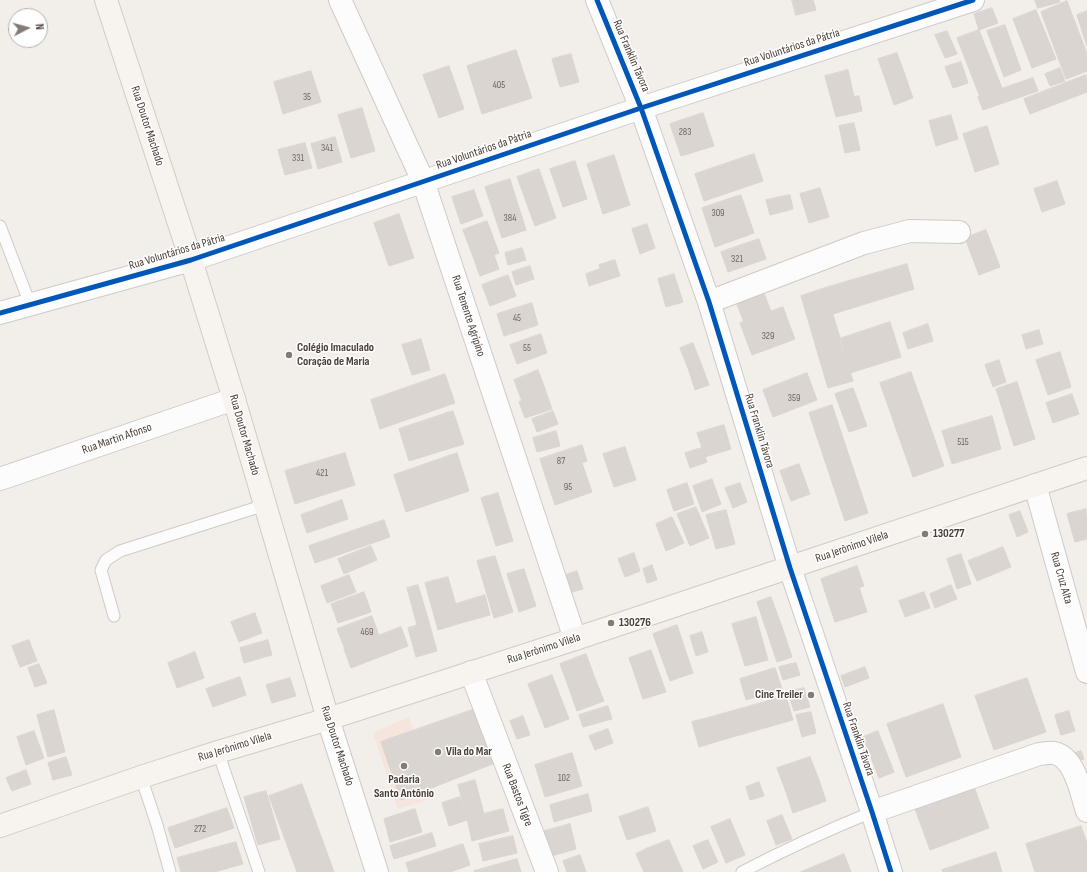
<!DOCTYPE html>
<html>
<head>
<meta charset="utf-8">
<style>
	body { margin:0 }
	#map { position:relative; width:1087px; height:872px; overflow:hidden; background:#f2eeea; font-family:"Sofia Sans Condensed",sans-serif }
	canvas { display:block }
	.north { position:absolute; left:8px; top:8px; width:40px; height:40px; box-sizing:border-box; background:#fff; border:1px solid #b6b1af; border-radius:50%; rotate:84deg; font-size:11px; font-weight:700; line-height:16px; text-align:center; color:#493d36 }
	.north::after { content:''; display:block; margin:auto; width:14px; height:18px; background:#847b75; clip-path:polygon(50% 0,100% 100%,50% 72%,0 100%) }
</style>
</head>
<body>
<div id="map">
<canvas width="1087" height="872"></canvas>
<div class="north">N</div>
</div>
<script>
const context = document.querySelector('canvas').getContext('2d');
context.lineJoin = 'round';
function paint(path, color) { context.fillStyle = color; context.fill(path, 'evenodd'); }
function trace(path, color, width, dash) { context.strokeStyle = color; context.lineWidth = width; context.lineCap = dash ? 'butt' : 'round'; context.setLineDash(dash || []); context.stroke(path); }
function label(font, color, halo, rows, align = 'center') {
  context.font = font + ' "Sofia Sans Condensed",sans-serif'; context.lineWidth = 3; context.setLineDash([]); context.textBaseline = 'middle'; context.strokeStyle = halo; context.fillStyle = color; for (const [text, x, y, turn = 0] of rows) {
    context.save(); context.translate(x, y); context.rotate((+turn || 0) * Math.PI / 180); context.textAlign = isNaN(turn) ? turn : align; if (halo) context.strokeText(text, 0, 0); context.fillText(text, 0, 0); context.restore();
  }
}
paint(new Path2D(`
	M409 717 433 798 398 809 373 733Z`), '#f5e5dc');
const building = new Path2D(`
	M792 0H813L816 10 796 15Z
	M1035 0H1059L1060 2 1038 8Z
	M1067 1 1087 54V71L1066 79 1041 12Z
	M992 8 998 23 979 30 974 14Z
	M1036 10 1056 59 1032 68 1013 19Z
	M1087 11V46L1077 15Z
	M1005 25 1021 70 1004 77 987 31Z
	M979 30 1002 88 980 97 957 38Z
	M947 31 957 54 945 58 935 35Z
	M516 50 532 98 482 114 467 66Z
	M897 53 905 75 886 81 878 59Z
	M571 54 579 82 560 87 552 59Z
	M961 62 968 83 953 88 945 67Z
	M449 66 464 109 439 118 423 75Z
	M1060 68 1065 81 1050 86 1045 74Z
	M848 70 854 97 832 102 825 76Z
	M311 71 321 102 283 114 274 82Z
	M905 75 913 98 894 105 886 81Z
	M1086 75 1087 92 1030 114 1024 99Z
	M1033 78 1038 91 983 110 978 97Z
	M859 96 862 111 836 117 832 102Z
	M362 108 375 151 351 158 338 115Z
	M703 113 714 146 681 156 670 124Z
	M951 115 958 139 936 146 929 121Z
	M854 123 860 150 845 153 839 126Z
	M987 126 999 164 975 172 963 134Z
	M335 137 342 162 318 169 311 144Z
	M305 143 312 168 285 175 278 150Z
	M754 154 763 181 704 201 695 174Z
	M614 155 630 205 603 214 587 164Z
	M575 161 587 199 563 207 550 169Z
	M539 169 556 218 535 226 517 177Z
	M510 179 526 230 502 238 485 187Z
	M1057 181 1065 204 1042 212 1034 189Z
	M820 188 829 217 809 223 800 194Z
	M474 190 483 216 461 224 452 197Z
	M741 195 746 210 707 223 702 208Z
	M790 195 793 209 770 215 766 200Z
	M746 210 754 233 715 247 707 223Z
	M399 214 414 258 389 266 374 223Z
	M487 221 499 253 475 262 463 230Z
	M647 224 655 248 640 254 632 229Z
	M986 230 1000 267 979 275 965 238Z
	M759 239 766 259 728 272 721 252Z
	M522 248 526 260 508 265 505 253Z
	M494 255 499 269 480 276 475 262Z
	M615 260 620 276 604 281 599 265Z
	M907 264 914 289 833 314 825 288Z
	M530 266 534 279 516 285 512 272Z
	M600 269 604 281 589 286 586 274Z
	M674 274 683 302 666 307 658 279Z
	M508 275 516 296 490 306 482 285Z
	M825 288 853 381 828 388 801 296Z
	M763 291 771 311 744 322 736 302Z
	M532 303 538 325 504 336 497 314Z
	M783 307 788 321 764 330 759 316Z
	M759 316 771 348 752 355 740 323Z
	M788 321 795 339 771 348 764 330Z
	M890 322 901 357 850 373 839 339Z
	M928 324 933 341 908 349 903 333Z
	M1039 330 1043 344 1026 349 1022 335Z
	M541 334 547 353 517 364 510 345Z
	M421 339 430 370 412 375 402 345Z
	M693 343 702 366 689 371 680 348Z
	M1060 352 1071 387 1048 395 1036 360Z
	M999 360 1006 382 993 387 985 365Z
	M702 366 709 385 695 390 689 371Z
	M538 370 546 391 522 401 514 380Z
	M911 372 944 466 913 477 880 383Z
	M807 373 817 400 773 417 763 390Z
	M445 374 455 403 380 429 371 400Z
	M1017 382 1035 439 1014 446 996 389Z
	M853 388 867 426 849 432 835 394Z
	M546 392 552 409 525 418 519 402Z
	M1072 394 1079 414 1053 423 1046 403Z
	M832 405 868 513 845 521 809 413Z
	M453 411 464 444 409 461 399 429Z
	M553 411 558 424 537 432 532 419Z
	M992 416 1001 449 952 464 942 431Z
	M724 425 731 449 705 457 697 433Z
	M556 431 560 446 537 452 533 438Z
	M582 445 587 461 545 475 540 459Z
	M625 447 636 480 614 487 603 454Z
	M702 448 707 462 690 468 685 453Z
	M345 453 355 485 295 504 285 471Z
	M457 453 469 491 406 512 394 475Z
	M582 463 592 492 555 505 545 475Z
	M799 464 810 494 791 501 780 471Z
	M712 479 721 504 702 512 693 486Z
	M687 483 694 504 674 511 667 490Z
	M740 483 747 502 733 508 725 488Z
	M498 493 513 541 496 546 481 498Z
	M342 500 348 519 307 533 301 515Z
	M696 507 709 538 690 546 677 514Z
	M1086 509 1087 539 1075 542 1067 514Z
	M726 510 735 544 716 549 706 515Z
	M1020 511 1028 532 1017 537 1009 515Z
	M672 517 684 543 666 551 656 524Z
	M384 520 390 537 315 563 309 546Z
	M371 546 377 560 344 574 338 559Z
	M1003 547 1011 567 977 581 968 561Z
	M634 553 640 571 625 577 618 559Z
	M961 554 971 584 957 589 947 559Z
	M495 556 513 612 494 618 477 561Z
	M652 565 657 580 647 583 643 569Z
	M857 566 864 586 827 598 821 579Z
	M524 569 536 606 519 612 507 574Z
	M577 571 583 589 569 593 563 576Z
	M349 575 356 592 327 603 321 586Z
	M448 577 461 623 438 630 425 583Z
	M418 585 429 622 417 625 407 588Z
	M951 585 957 599 935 608 930 594Z
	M859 587 867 612 835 622 827 598Z
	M364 592 371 612 338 623 331 604Z
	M924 592 930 608 905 617 899 601Z
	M485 595 490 615 461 623 456 604Z
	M771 597 782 627 767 632 757 602Z
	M255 613 262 633 239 642 231 622Z
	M372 616 379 636 345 649 337 629Z
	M756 617 768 660 745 666 732 624Z
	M429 622 437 651 416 657 408 628Z
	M677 625 693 673 670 681 653 634Z
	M401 627 408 646 351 668 344 649Z
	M782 627 792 657 777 662 767 632Z
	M702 632 708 652 696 656 690 636Z
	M29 640 37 661 20 667 12 646Z
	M268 640 272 655 244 663 240 648Z
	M651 650 666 692 643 699 629 658Z
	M195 652 204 678 177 688 168 663Z
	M586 654 596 681 570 691 560 664Z
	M796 663 800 675 783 680 779 667Z
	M39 664 47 683 35 687 28 668Z
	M865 667 869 678 845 687 841 676Z
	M775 668 782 689 746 700 740 679Z
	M552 675 569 719 545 728 528 684Z
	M240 677 246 695 213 707 206 689Z
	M290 678 296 696 272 703 266 685Z
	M1027 678 1046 732 994 750 975 696Z
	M596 681 604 701 577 711 570 691Z
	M804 688 810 707 794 711 788 692Z
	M786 696 793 720 722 740 715 716Z
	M943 704 961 757 906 777 887 724Z
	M608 706 612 719 583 727 579 715Z
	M475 709 495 763 401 800 381 742Z
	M54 710 65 752 48 757 37 715Z
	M1069 711 1071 719 1057 723 1055 715Z
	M811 712 816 733 802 737 796 715Z
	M523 716 530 735 517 739 510 721Z
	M715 716 722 740 699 747 692 722Z
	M1071 719 1075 731 1061 735 1057 723Z
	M608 729 613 743 595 750 589 736Z
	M34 731 44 758 26 765 17 737Z
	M878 731 894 772 879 778 863 737Z
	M1081 751 1084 759 1073 763 1070 755Z
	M572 753 582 786 545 797 535 765Z
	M66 757 72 775 53 780 48 763Z
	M810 757 819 780 786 792 777 768Z
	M26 770 31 784 12 791 6 778Z
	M475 780 484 814 467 818 458 785Z
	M819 780 826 801 793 813 786 792Z
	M759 782 764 796 750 800 746 787Z
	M302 784 334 872H297L269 796Z
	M973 784 989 828 930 850 914 806Z
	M266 791 280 839 258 845 244 797Z
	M588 794 592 811 554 822 550 805Z
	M460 797 467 820 449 826 442 803Z
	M648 807 656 831 627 840 619 817Z
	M227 808 234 828 175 848 168 828Z
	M415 809 422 832 390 842 384 819Z
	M503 809 509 831 472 841 467 818Z
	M782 815 792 839 776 845 767 821Z
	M730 819 745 855 726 863 711 827Z
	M570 824 576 849 548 857 541 832Z
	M1081 826 1087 843V872H1035L1026 844Z
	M432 833 436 846 394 859 390 846Z
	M513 836 517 853 483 861 479 844Z
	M669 840 683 872H658L648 848Z
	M708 840 718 862 703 869 693 846Z
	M236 842 243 864 214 872H181L177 858Z
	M463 844 470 865 450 872H409L406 863Z
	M648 848 658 872H644L636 854Z
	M996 852 1002 872H943L942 870Z
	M844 854 851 872H801Z
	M580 855 586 872H567L563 861Z
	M517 859 521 872H475L474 871Z`);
paint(building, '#dad5d1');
trace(building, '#dad4d0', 1);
const lane = new Path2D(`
	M0 226 30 304
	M114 616 101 570 106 560 120 551 265 505
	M218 752 259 872
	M141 777 157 825 170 872
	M742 872C784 850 828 830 872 812`);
const street = new Path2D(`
	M340 0 423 181 575 639
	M597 0 641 108 709 302 790 568 872 812 891 872
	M709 302 864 243 910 231 959 232
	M0 313 191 260 641 108 973 0
	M0 479 234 399
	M1035 485 1087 672
	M471 672 547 872
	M328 719 377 872
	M872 812 1039 754C1043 754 1050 752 1054 753 1075 757 1081 793 1087 811`);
const secondary = new Path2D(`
	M106 0 191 260 234 399 328 719
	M0 826 141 777 218 752 328 719 575 639 1087 468`);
trace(lane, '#cecac6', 13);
trace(street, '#cecac6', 24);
trace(secondary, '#d3cbc2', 24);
trace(lane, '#fdfcfc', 11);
trace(street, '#fdfcfc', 22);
trace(secondary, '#f7f3ef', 22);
trace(new Path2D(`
	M597 0 641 108 709 302 790 568 872 812 891 872
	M0 313 191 260 641 108 973 0`), '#0057b8', 5);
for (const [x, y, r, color] of [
	[289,355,4,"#847b75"],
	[925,534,4,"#847b75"],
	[611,623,4,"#847b75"],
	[811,695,4,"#847b75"],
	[438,752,4,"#847b75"],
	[404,766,4,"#847b75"]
]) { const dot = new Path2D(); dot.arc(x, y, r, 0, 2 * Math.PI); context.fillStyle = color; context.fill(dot); trace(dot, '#fff', 1.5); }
label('10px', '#6f645e', null, [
	["405",499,85],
	["35",307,97],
	["283",685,132],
	["341",327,148],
	["331",298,158],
	["309",718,213],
	["384",510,218],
	["321",737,259],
	["45",517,318],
	["329",768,336],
	["55",527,348],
	["359",794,398],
	["515",963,442],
	["87",561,461],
	["421",322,473],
	["95",568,487],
	["469",367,632],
	["102",564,778],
	["272",200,829]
]);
label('12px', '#493d36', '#fff', [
	["Rua Voluntários da Pátria",792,48,-18],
	["Rua Franklin Távora",631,56,67],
	["Rua Doutor Machado",147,126,72],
	["Rua Voluntários da Pátria",484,150,-19],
	["Rua Voluntários da Pátria",177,252,-17],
	["Rua Tenente Agripino",468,316,72],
	["Rua Franklin Távora",759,431,73],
	["Rua Doutor Machado",244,435,74],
	["Rua Martin Afonso",117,439,-19],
	["Rua Jerônimo Vilela",852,547,-19],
	["Rua Cruz Alta",1061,578,74],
	["Rua Jerônimo Vilela",544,649,-18],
	["Rua Franklin Távora",858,739,71],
	["Rua Doutor Machado",337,746,72],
	["Rua Jerônimo Vilela",235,747,-17],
	["Rua Bastos Tigre",517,795,69]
]);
label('bold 12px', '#493d36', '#fff', [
	["Colégio Imaculado",297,348],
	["Coração de Maria",297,362],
	["130277",933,534],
	["130276",619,623],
	["Cine Treiler",803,695,"right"],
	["Vila do Mar",446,752],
	["Padaria",404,780,"center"],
	["Santo Antônio",404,794,"center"]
], 'left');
</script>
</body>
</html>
